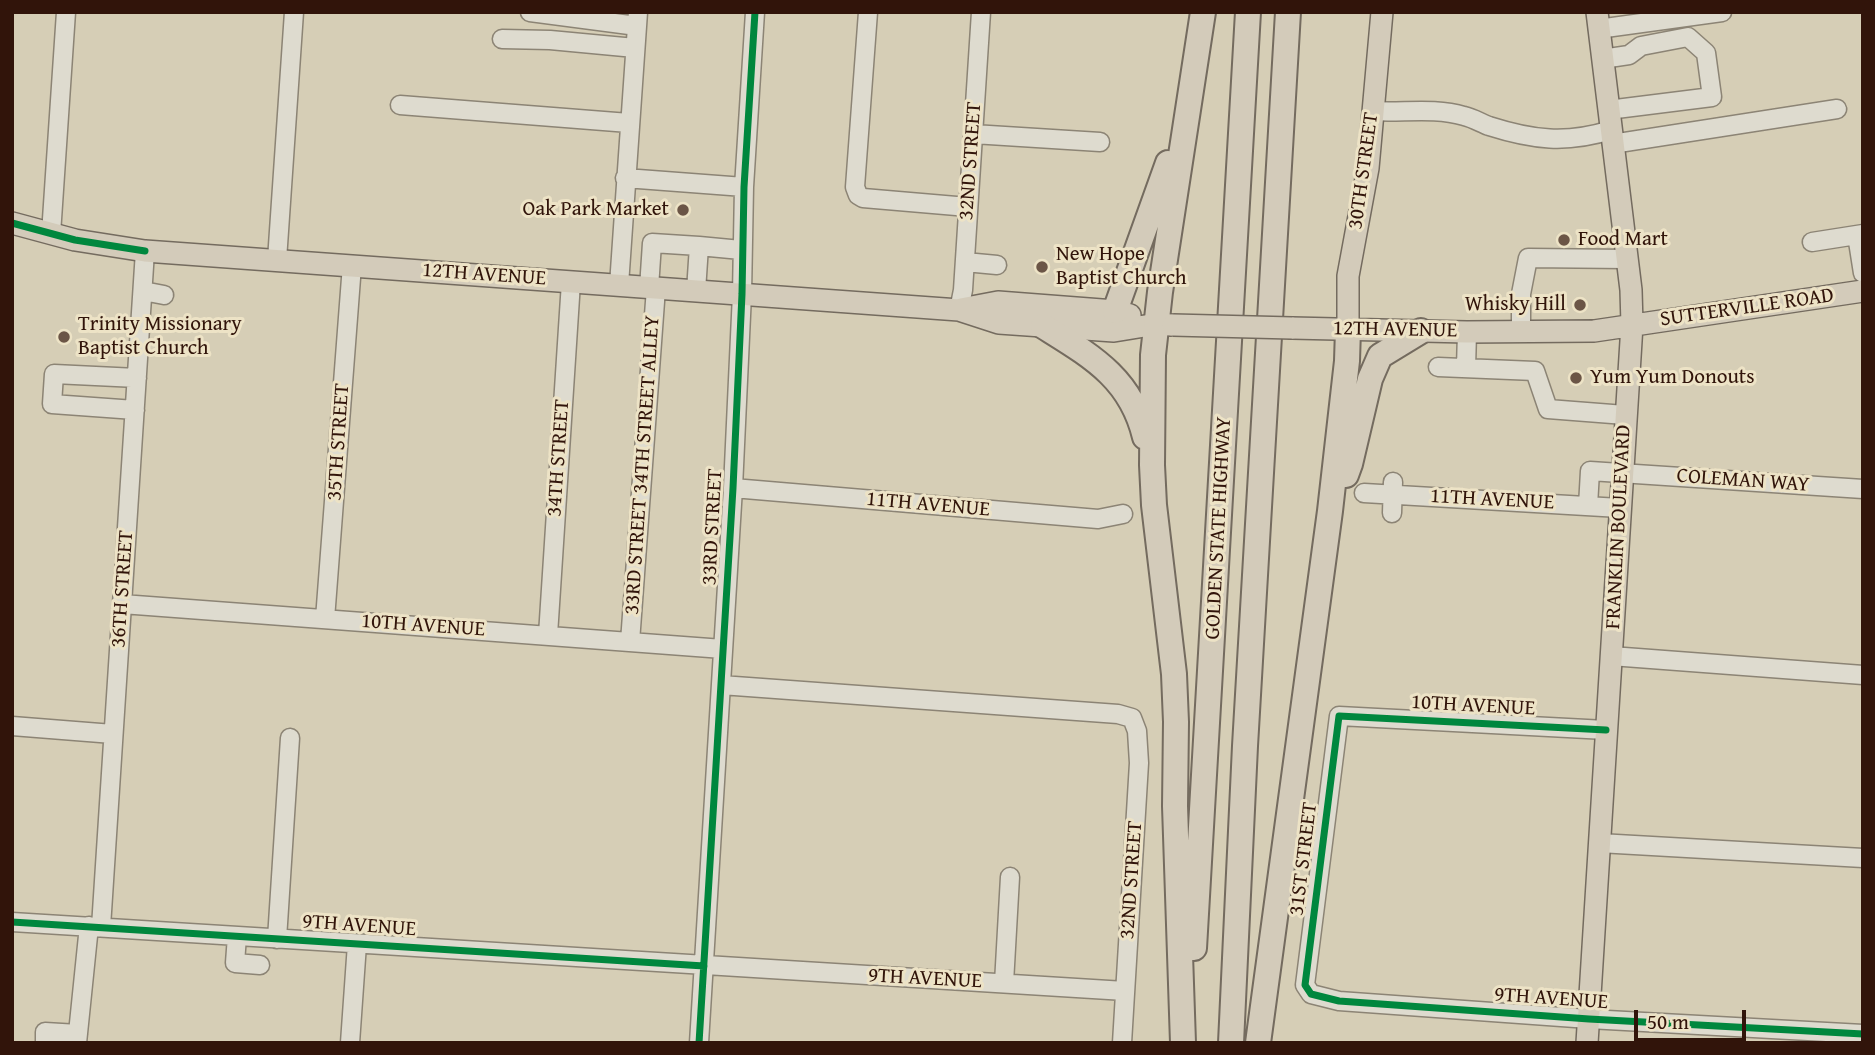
<!DOCTYPE html>
<html>
<head>
<meta charset="utf-8">
<style>
	body { margin:0 }
	#map { position:relative; width:1875px; height:1055px; overflow:hidden; background:#d6ceb6; font-family:"Gentium Book Plus",serif }
	canvas { display:block }
	.frame { position:absolute; inset:0; border:14px solid #31140a; pointer-events:none }
	.scale { position:absolute; left:1634px; top:1010px; width:112px; height:32px; box-sizing:border-box; border:4px solid #31140a; border-top:0; padding-left:9px; font-size:21px; line-height:24px; white-space:nowrap; color:#31140a; -webkit-text-stroke:5px #ede3c6; paint-order:stroke }
</style>
</head>
<body>
<div id="map">
<canvas width="1875" height="1055"></canvas>
<div class="frame"></div>
<div class="scale">50 m</div>
</div>
<script>
const context = document.querySelector('canvas').getContext('2d');
context.lineJoin = 'round';
function trace(path, color, width, dash) { context.strokeStyle = color; context.lineWidth = width; context.lineCap = dash ? 'butt' : 'round'; context.setLineDash(dash || []); context.stroke(path); }
function label(font, color, halo, rows, align = 'center') {
  context.font = font + ' "Gentium Book Plus",serif'; context.lineWidth = 6; context.setLineDash([]); context.textBaseline = 'middle'; context.strokeStyle = halo; context.fillStyle = color; for (const [text, x, y, turn = 0] of rows) {
    context.save(); context.translate(x, y); context.rotate((+turn || 0) * Math.PI / 180); context.textAlign = isNaN(turn) ? turn : align; if (halo) context.strokeText(text, 0, 0); context.fillText(text, 0, 0); context.restore();
  }
}
const minor = new Path2D(`
	M530 12 637 26
	M868 12 855 187 858 195 863 198 968 207
	M1598 29 1722 12
	M502 39 550 40 635 48
	M1602 59 1629 55 1641 46 1688 37 1706 53 1712 97 1608 110
	M400 105 629 123
	M1373 111C1403 113 1434 107 1464 116 1473 118 1481 123 1489 126 1533 140 1566 144 1611 130
	M973 134 1100 142
	M1612 144 1837 109
	M625 178 744 187
	M51 234 66 12
	M1857 235 1863 273
	M1812 242 1863 234
	M699 246 741 250
	M277 260 294 12
	M965 262 997 265
	M619 285 638 12
	M649 288 652 243 699 246 696 291
	M143 291 164 295
	M959 310 963 290 981 12
	M1521 332V294L1528 258 1627 259
	M1438 367 1535 371 1548 409 1625 415
	M1466 368 1467 332
	M135 410 52 404 54 374 137 378
	M733 488 1098 519 1123 514
	M1364 493 1620 508
	M1588 506 1590 471 1863 489
	M1392 513 1393 482
	M122 604 723 649
	M325 619 352 265
	M548 635 571 282
	M630 642 656 288
	M1611 656 1863 675
	M721 685 1118 714 1132 718 1137 731 1139 763 1122 1043
	M12 726 113 734
	M1606 730 1339 716 1305 985 1311 994 1339 1001 1589 1019 1863 1034
	M1599 843 1863 858
	M12 922 1125 991
	M101 927 145 251
	M237 936 235 963 260 965
	M277 939 290 738
	M1004 983 1010 877
	M45 1043V1032L78 1034
	M77 1043 89 926
	M350 1043 357 944
	M699 1043 733 488 742 294 744 187 755 12`);
const major = new Path2D(`
	M12 223 75 240 145 251 959 310 999 323 1114 331 1157 324 1171 325
	M961 309 998 302 1115 311 1130 315
	M1292 328 1467 332 1594 331 1863 291
	M1348 329V276L1368 168 1382 12
	M1587 1043 1632 325 1631 290 1597 12`);
const highway = new Path2D(`
	M1115 311 1168 163
	M1043 326C1091 356 1131 378 1145 437
	M1346 475 1350 464 1370 379 1380 356 1421 331
	M1194 948 1248 12
	M1183 1043 1175 806 1176 722 1174 674 1154 505 1152 465 1153 355 1160 292 1203 12
	M1231 1043 1245 746 1288 12
	M1258 1043 1330 511 1347 361 1348 329`);
trace(minor, '#8c8475', 21);
trace(major, '#746b5f', 24);
trace(highway, '#746b5f', 28);
trace(minor, '#dedbcf', 18);
trace(major, '#d3cbba', 21);
trace(highway, '#d3cbba', 24);
const majorBridge = new Path2D(`
	M1173 325 1292 328`);
trace(majorBridge, '#746b5f', 24, []);
trace(majorBridge, '#d3cbba', 21);
trace(new Path2D(`
	M12 223 75 240 145 251
	M1606 730 1339 716 1305 985 1311 994 1339 1001 1589 1019 1863 1034
	M12 922 704 966
	M699 1043 733 488 742 294 744 187 755 12`), '#00873e', 7);
for (const [x, y, r, color] of [
	[683,210,7,"#6b5546"],
	[1564,240,7,"#6b5546"],
	[1042,267,7,"#6b5546"],
	[1580,305,7,"#6b5546"],
	[64,337,7,"#6b5546"],
	[1576,378,7,"#6b5546"]
]) { const dot = new Path2D(); dot.arc(x, y, r, 0, 2 * Math.PI); context.fillStyle = color; context.fill(dot); trace(dot, '#ede3c6', 2.5); }
label('21px', '#31140a', '#ede3c6', [
	["32ND STREET",971,161,-86],
	["30TH STREET",1364,171,-82],
	["12TH AVENUE",484,275,4],
	["SUTTERVILLE ROAD",1747,308,-8],
	["12TH AVENUE",1395,330,1],
	["35TH STREET",339,442,-86],
	["34TH STREET",559,458,-86],
	["33RD STREET 34TH STREET ALLEY",643,465,-86],
	["COLEMAN WAY",1743,481,4],
	["11TH AVENUE",1492,500,3],
	["11TH AVENUE",928,505,5],
	["33RD STREET",713,527,-87],
	["FRANKLIN BOULEVARD",1619,527,-87],
	["GOLDEN STATE HIGHWAY",1219,528,-87],
	["36TH STREET",123,589,-86],
	["10TH AVENUE",423,626,4],
	["10TH AVENUE",1473,706,3],
	["31ST STREET",1304,859,-83],
	["32ND STREET",1132,880,-86],
	["9TH AVENUE",359,926,4],
	["9TH AVENUE",925,979,3],
	["9TH AVENUE",1551,999,4]
]);
label('21px', '#31140a', '#ede3c6', [
	["Oak Park Market",669,210,"right"],
	["Food Mart",1578,240],
	["New Hope",1056,255],
	["Baptist Church",1056,279],
	["Whisky Hill",1566,305,"right"],
	["Trinity Missionary",78,325],
	["Baptist Church",78,349],
	["Yum Yum Donouts",1590,378]
], 'left');
</script>
</body>
</html>
